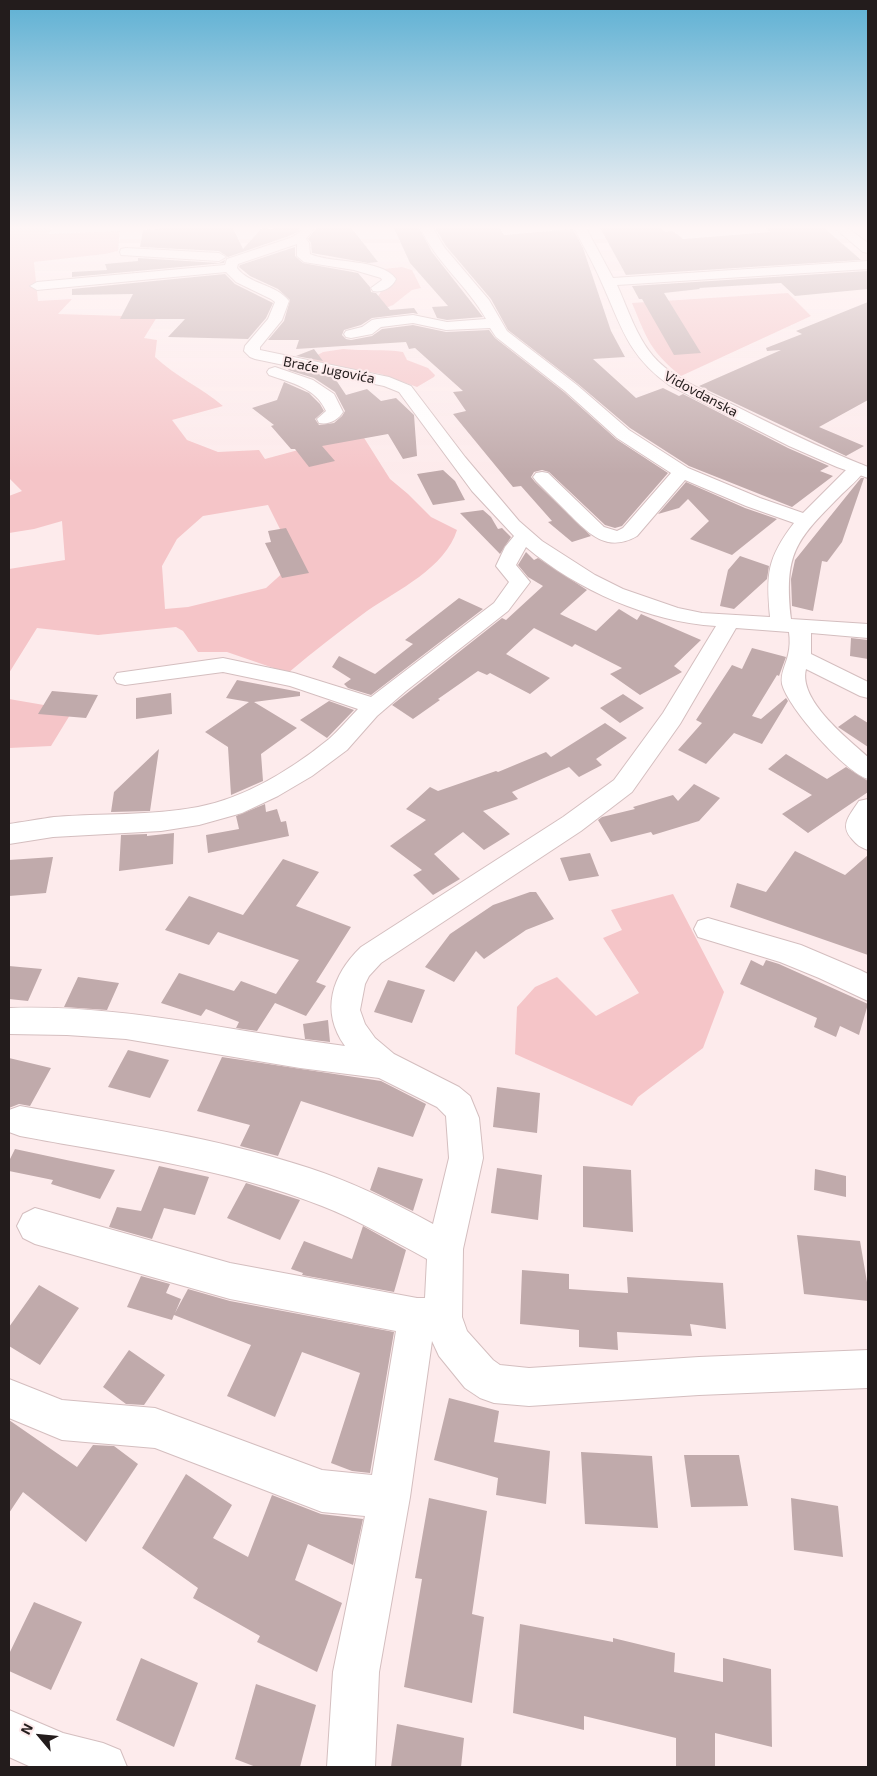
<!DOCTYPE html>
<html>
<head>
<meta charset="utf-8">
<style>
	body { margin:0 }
	#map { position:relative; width:877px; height:1776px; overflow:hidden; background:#fdebec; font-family:"Exo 2",sans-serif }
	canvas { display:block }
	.frame { position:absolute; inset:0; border:10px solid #231c1c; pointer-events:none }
	.north { position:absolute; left:15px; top:1711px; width:50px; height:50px; -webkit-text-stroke:4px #fdebec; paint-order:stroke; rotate:298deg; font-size:14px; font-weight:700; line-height:20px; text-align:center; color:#231c1c }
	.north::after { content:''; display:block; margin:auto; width:18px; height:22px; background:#231c1c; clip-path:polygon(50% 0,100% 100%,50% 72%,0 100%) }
</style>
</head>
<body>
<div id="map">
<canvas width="877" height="1776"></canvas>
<div class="frame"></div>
<div class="north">N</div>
</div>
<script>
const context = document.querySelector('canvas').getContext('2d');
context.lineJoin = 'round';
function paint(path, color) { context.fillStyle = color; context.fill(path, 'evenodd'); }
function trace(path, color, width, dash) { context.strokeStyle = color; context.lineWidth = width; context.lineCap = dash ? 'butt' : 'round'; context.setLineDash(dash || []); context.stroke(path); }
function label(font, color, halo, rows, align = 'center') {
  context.font = font + ' "Exo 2",sans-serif'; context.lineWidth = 4.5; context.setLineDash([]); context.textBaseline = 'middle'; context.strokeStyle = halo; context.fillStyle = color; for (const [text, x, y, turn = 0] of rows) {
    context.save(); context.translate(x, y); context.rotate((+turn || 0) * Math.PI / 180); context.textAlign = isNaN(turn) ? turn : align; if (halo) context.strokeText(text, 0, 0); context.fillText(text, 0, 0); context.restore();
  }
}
paint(new Path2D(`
	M9 226H52L49 234 120 231 118 251 105 254 34 262 38 301 72 299 58 314 157 317 144 338 157 340 155 357C176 377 202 388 223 406L172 420 187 440 218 452 259 450 265 459 361 433 390 479 408 494 431 517 457 530C445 568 398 590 367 611 340 631 314 651 288 673L227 652H198L183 631 176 627 98 635 37 628 9 673V569L65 560 62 521 34 529 9 533V496L22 491 9 478ZM268 505 296 561 266 588 188 607 165 609 162 566 177 539 203 516Z
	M402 267 412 270 421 288 412 290 393 305 373 313 375 301 382 290 396 281 394 277 383 269Z
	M788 293 811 316 681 376C650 351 647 339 632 303Z
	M343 349C363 351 384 349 403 352L407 360 428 368 435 375 434 377 417 387 381 374 307 361 323 352Z
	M9 699 73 710 51 746 9 748Z
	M673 894 724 992 703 1048 638 1097 632 1106 515 1054 517 1007 535 987 557 977 596 1016 639 993 603 938 622 930 611 910Z`), '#f5c5c8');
paint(new Path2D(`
	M158 226H232L243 249 262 228 274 229 276 226H302L298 232 289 236 228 257 219 251 140 247 143 230 159 229Z
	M318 226H350L378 262 368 263 312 253 311 243 308 239Z
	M393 226H418L432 252 483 317 447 320 437 318 432 307 448 306 410 263Z
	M434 226H498L504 235 573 229 583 248 611 331 625 357 593 359 636 398 663 388 679 396 683 394 788 448 829 466 820 471 833 476 792 507 689 466 630 428 578 384 508 330 491 299 446 246Z
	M599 226H658L665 232 673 231 683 239 771 232 762 226H822L861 260 626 275Z
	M295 247V256L303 263 358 273 370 287 371 292 376 293 390 310 414 308 418 314 413 313 372 318 361 325 344 330 342 335 346 339 351 340 372 336 382 329 413 325 446 332 489 330 495 338 564 392 616 439 668 473 622 526 615 528 605 525 549 472 542 470 534 472 531 477 535 482 591 536 572 542 548 522 552 521 521 486 513 487 453 414 466 411 453 392 463 391 415 348 409 349 406 342 296 349 299 340H268L284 321 290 300 278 289 250 276 239 267 240 265Z
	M138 258 219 263 225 260 224 263 72 277V272L107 270 105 264 138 261Z
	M868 271V289L795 296 781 283 699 288 700 289 664 293 701 353 674 355 642 299H639L632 286Z
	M225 274 235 284 273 303 266 318 248 339 168 337 185 319H120L133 294 72 295V289Z
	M868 302V400L819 427 864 446 846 456 699 386 781 350 767 351 766 348 802 334 796 331Z
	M314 349 323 361 296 356Z
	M289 368 334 377 346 395 367 389 381 401 396 398 414 415 417 456 403 459 388 434 322 446 335 461 309 467 295 449H291L271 426 274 425 252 408 277 400 284 382 309 393 320 404 324 411 315 419 319 425 334 423 342 416 345 411 335 392 314 378 288 370Z
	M443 470 455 481 465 500 433 505 417 474Z
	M861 478H864L842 542 827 562 822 561 813 611 792 606 791 579 795 560Z
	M686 482 745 508 777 519 732 555 690 539 709 521 688 499 679 508 658 514Z
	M483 510 491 517 498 529 502 528 511 537 500 554 460 513Z
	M286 528 309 573 282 578 265 543 271 542 268 531Z
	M526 552 534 560 538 558 587 590 560 614 596 631 619 609 637 620 641 614 701 640 674 666 682 672 640 695 610 674 622 668 575 644 572 647 534 628 506 654 550 678 530 694 490 673 487 675 478 671 438 699 440 700 413 719 392 705 502 618 506 620 543 586 528 577 518 565Z
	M740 556 769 566 767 579 734 609 720 606 728 570Z
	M459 598 483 609 371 695 348 688 344 684 351 679 332 667 339 656 375 674 413 644 405 640Z
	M851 638 868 640V659L850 656Z
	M752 648 786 657 779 676 777 675 752 716 761 719 786 698 788 701 762 744 734 733 706 764 678 750 702 723 696 720 732 665 742 669Z
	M237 680 300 692V696L254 702 297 728 261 754 263 781 231 795 228 747 205 732 249 702 226 698Z
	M52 691 98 695 86 718 38 714Z
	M171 693 172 714 136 719V698Z
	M623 694 644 708 620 723 600 708Z
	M329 701 354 710 327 738 300 720Z
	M855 715 868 723V747L838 727Z
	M605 723 627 738 596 759 602 765 579 777 569 767 512 792 518 799 483 811 510 834 484 850 463 832 434 854 460 879 433 895 413 875 422 870 390 846 426 820 406 809 430 787 438 791 496 771 498 772 546 752 551 757Z
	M159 749 150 811 111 812 114 792Z
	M786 754 827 779 846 767 868 781V792L808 833 782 814 812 795 768 769Z
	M694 784 720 798 699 821 653 835 651 832 611 842 598 820 602 817 635 809 633 807 673 795 678 801Z
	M265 804 266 812 277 809 281 822 286 821 289 836 208 853 206 835 239 829 236 816Z
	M174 833 173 864 119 871 121 835 147 834V836Z
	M795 851 845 875 868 855V955L730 907 737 883 766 892Z
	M590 853 599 876 569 881 560 858Z
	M53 857 46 893 9 896V860Z
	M283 859 319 872 296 906 351 927 316 982 326 986 306 1016 275 1003 257 1031 236 1028 239 1022 206 1009 201 1016 161 1003 179 973 234 991 241 981 276 994 299 960 218 932 209 945 165 930 189 896 243 915Z
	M530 892H536L554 919 526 930 484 959 476 951 454 982 425 967 450 934 493 905Z
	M751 960 763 966 766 960 779 964 868 1004 859 1035 840 1026 836 1037 814 1027 817 1018 740 984Z
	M9 966 42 969 28 1001 9 999Z
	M78 977 119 983 107 1010 64 1007Z
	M388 980 425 990 412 1023 374 1012Z
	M328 1020 330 1042 305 1039 303 1024Z
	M128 1050 169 1060 150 1098 108 1087Z
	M222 1057 381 1081 426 1104 413 1137 301 1101 278 1156 240 1146 250 1125 197 1111Z
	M9 1058 51 1068 30 1106 19 1104 9 1108Z
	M497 1087 540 1093 537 1133 493 1127Z
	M15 1149 71 1161 115 1170 100 1199 51 1184 53 1180 9 1171V1161Z
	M159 1166 209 1177 195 1215 164 1208 152 1239 109 1227 117 1207 141 1211Z
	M583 1166 631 1170 633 1232 583 1227Z
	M378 1167 423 1179 413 1211 370 1190Z
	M497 1168 542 1175 538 1220 491 1213Z
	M815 1169 846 1176V1197L814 1190Z
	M246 1183 300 1200 280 1240 227 1218Z
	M363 1226 406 1250 394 1292 302 1275 303 1273 291 1269 304 1241 352 1259Z
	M797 1235 860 1241 868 1288V1301L804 1294Z
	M522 1270 569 1274V1289L628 1293 627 1277 723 1283 726 1329 690 1324 692 1336 617 1332 618 1350 579 1347V1330L520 1324Z
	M141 1276 170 1284 166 1293 181 1299 175 1313 188 1289 230 1301 394 1332 370 1473 352 1471 331 1463 360 1373 302 1352 275 1417 227 1396 251 1345 174 1315 172 1320 127 1307Z
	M39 1285 79 1308 40 1365 9 1346V1327Z
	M129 1350 165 1375 144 1405 126 1404 103 1387Z
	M449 1398 499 1411 494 1442 550 1451 546 1504 496 1495 498 1478 434 1460Z
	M9 1420 77 1467 93 1445 114 1446 138 1464 86 1542 23 1492 9 1513Z
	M581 1452 652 1456 658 1528 585 1524Z
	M684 1455H739L748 1506 691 1507Z
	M186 1474 232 1505 213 1538 248 1557 272 1495 321 1514 363 1519 353 1565 308 1544 295 1580 342 1603 317 1672 257 1642 260 1636 193 1598 198 1588 142 1548Z
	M429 1498 487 1511 472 1614 484 1617 472 1703 404 1687 422 1579 415 1578Z
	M791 1498 838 1506 843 1557 794 1550Z
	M34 1602 82 1622 51 1690 9 1671V1654Z
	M520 1624 613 1642V1638L675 1653 674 1672 723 1682V1658L771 1669 772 1747 715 1733V1767H676V1738L584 1716V1730L513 1713Z
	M141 1658 198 1683 174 1747 116 1720Z
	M256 1684 316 1705 300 1767H256L235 1759Z
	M397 1724 464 1738 461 1767H391Z`), '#c0aaab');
const minor = new Path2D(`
	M304 226H316L306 239 309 243 310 254C332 264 381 258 396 279 392 288 382 293 373 291L371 288 382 280 381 278 354 270 304 262 297 256V244L238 264 237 268C250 285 276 284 289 301L282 320 260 347V350L389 377 411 386 465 457 519 521 542 541 595 575 623 589 678 608 702 613 770 617C766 574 767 558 794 523L746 506 685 480 637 536C606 554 587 532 566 511 556 501 546 491 536 481L533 477 536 473 542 472 548 473 604 527 617 531 623 528 671 473 617 438 565 391 496 337 490 328 446 330 413 323 381 327 372 334 351 338 346 337 344 334 346 331 362 327 372 320 377 319 413 315 447 322 486 319C468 286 434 261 420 226H432L444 247 489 300 507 331 577 385 629 430 688 468 760 498 803 513 851 465 857 464 863 465 866 469C859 479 848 488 839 497 795 541 784 554 791 619L868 624V638L811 633V654L868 682V698L860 696 806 669C798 700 847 738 868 757V779C846 773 788 708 782 684 780 674 786 664 788 655 790 647 790 639 789 632L736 628 680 724 632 792 581 831 381 963 369 976 365 984 360 1010 365 1024 375 1038 394 1054 459 1087 470 1096 479 1118 483 1158 463 1249 462 1317 467 1331 493 1360 500 1365 529 1368 699 1357 868 1350V1388L699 1395 529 1406 494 1403 480 1398 465 1388 439 1356 432 1341 410 1497 379 1672 375 1767H327L333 1672 365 1516 322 1512 155 1448 62 1440 9 1418V1379L62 1400 155 1408 322 1470 372 1475 396 1331 230 1299 35 1244 23 1238 17 1226 23 1214 35 1208 230 1263 417 1298H425L427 1259C392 1240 358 1220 322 1206 226 1168 121 1155 20 1136L9 1132V1110L20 1106C117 1123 215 1137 309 1168 352 1182 393 1202 433 1224L449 1158 446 1116 437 1107 379 1078 300 1068 126 1039 67 1035 9 1034V1008C123 1004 233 1032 345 1046 320 1011 332 975 361 947L563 817 614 780 663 713 716 626C649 622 577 590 526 547L516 565 530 582 508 611 406 691 377 716 347 750 312 776 278 796 242 813 199 825 161 831 53 837 9 844V824C24 822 39 819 54 817 102 813 151 816 198 807 245 798 292 769 329 739 339 730 348 719 358 709L290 686 223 672 125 685 117 683 114 678 117 673 223 658 294 673 371 697 494 603 509 582 496 566 505 547 514 536 472 491 399 392 384 386 255 359 250 357 244 351 245 346 268 319 275 302 271 299 236 282 226 272 37 290 30 286 37 282 225 265 227 259 290 238 299 233Z
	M832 226H845L868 243V253L863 252Z
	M126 248 219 253 226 257 219 261 121 255 120 252 121 249Z
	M275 367 313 380 334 394 343 412C338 420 329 425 319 423L317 419 326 411C316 388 292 383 269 375L267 372 269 369Z
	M868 799V850C860 847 857 845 852 839 839 825 850 815 859 801Z
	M708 918 801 945 860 970 868 974V1001L819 978 780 962 698 937 694 929 698 921Z
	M9 1710 63 1733 103 1743 120 1750 127 1767H31L9 1757Z`);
const tertiary = new Path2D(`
	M573 226H585L613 278 868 261V269L617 285C628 309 636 336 653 356 672 378 701 389 727 402 773 425 820 448 868 467V478L837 467 789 446 669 385C627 355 621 325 601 281 593 262 582 244 573 226Z`);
trace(minor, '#d4bebf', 2);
trace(tertiary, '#d4bebf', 2);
paint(minor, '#fff');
paint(tertiary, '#fff');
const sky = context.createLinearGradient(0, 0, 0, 474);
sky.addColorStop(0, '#5db0d3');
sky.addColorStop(0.48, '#fef6f6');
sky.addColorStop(1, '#fef6f600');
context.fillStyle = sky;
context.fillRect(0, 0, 877, 474);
label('14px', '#231c1c', '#fdebec', [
	["Braće Jugovića",329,370,11],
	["Vidovdanska",701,394,28]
]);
</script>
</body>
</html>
